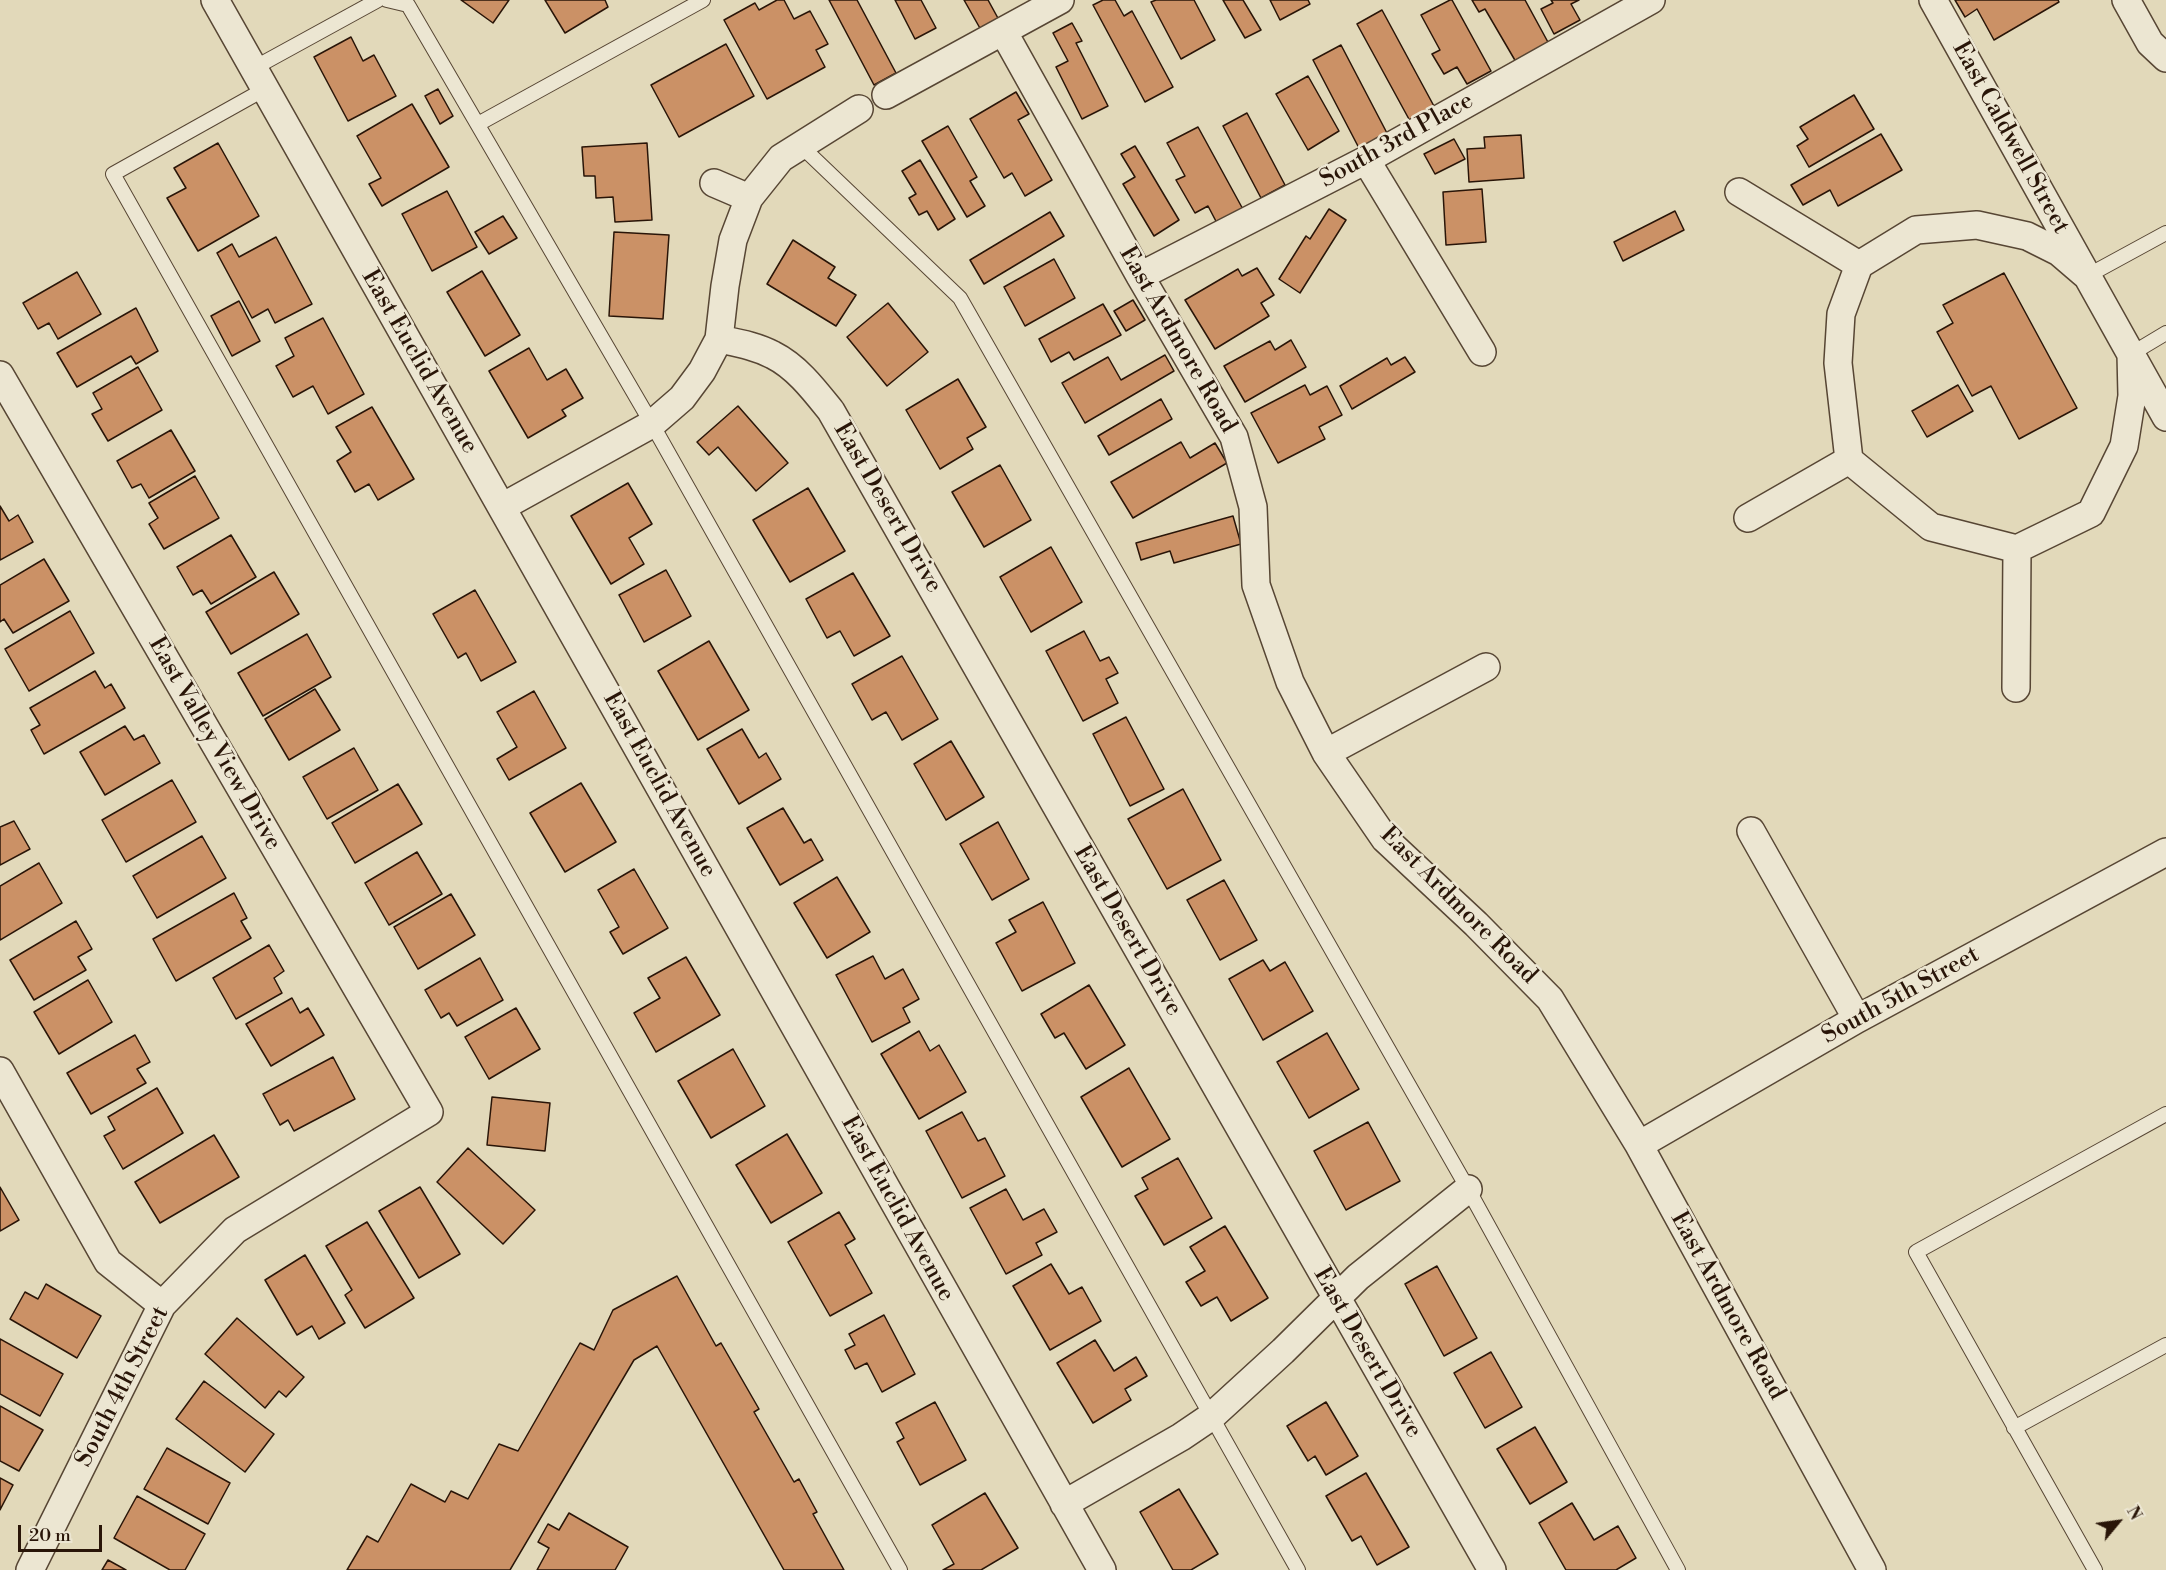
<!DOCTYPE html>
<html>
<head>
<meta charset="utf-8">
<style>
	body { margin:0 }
	#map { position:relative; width:2166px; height:1570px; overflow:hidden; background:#e2d9ba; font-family:"Libre Bodoni",serif }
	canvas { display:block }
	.north { position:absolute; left:2088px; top:1492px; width:60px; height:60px; -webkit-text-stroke:4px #ece6d2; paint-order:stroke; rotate:61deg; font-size:16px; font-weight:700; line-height:24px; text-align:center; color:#291508 }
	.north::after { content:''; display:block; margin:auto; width:21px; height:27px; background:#291508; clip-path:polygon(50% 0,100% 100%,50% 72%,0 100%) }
	.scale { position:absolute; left:18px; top:1525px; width:84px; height:27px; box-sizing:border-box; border:3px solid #291508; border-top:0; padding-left:8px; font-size:18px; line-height:21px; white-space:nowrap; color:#291508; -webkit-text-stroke:4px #ece6d2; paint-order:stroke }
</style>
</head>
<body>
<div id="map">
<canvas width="2166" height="1570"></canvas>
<div class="north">N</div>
<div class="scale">20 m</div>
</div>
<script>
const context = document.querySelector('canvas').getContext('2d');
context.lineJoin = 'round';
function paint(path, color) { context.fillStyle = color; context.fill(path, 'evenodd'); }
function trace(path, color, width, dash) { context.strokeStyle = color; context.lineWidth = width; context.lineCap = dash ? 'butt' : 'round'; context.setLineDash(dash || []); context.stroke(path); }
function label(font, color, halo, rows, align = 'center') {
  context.font = font + ' "Libre Bodoni",serif'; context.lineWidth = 5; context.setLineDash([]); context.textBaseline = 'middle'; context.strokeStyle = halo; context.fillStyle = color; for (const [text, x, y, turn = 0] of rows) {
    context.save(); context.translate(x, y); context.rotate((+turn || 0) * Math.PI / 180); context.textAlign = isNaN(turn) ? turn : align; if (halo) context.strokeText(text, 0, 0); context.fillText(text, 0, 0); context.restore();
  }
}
const building = new Path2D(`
	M461 0H509L493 23Z
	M545 0H605L608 7 565 33Z
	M777 0H784L794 19 810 11 828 44 816 50 825 67 767 99 724 20 755 3 759 10Z
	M829 0H857L896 73 874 85Z
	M895 0H921L936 28 915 39Z
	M964 0H988L999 20 981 30Z
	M1103 0H1115L1124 16 1132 11 1173 87 1145 102 1093 5Z
	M1156 0H1194L1215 40 1181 59 1151 2Z
	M1223 0H1243L1261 30 1245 38Z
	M1270 0H1308L1310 4 1280 20Z
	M1450 0H1452L1491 71 1467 84 1457 67 1444 74 1432 54 1440 50 1421 15Z
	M1472 0H1525L1549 44 1516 62 1485 9 1479 12Z
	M1551 0H1579L1571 4 1580 20 1554 34 1541 9 1553 3Z
	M1955 0H2058L2059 2 1994 40 1977 9 1965 17Z
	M1382 10 1435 108 1410 121 1357 24Z
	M1072 23 1082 41 1076 43 1108 106 1082 119 1056 67 1068 61 1053 33Z
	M351 37 363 61 374 55 396 96 348 121 314 57Z
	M726 44 754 96 679 137 651 85Z
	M1341 45 1388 135 1360 150 1313 60Z
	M1308 76 1339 131 1308 150 1276 94Z
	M438 89 453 116 440 124 425 96Z
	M1016 92 1029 114 1018 120 1052 180 1025 196 1012 173 1004 178 970 119Z
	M1854 95 1874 129 1809 167 1797 146 1808 139 1800 127Z
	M412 104 449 167 382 206 369 184 381 178 357 136Z
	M1247 113 1285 185 1261 198 1223 126Z
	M948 126 977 177 970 181 985 206 967 217 922 141Z
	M1198 127 1245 213 1219 227 1208 206 1195 213 1176 180 1185 176 1167 143Z
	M1881 134 1902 170 1838 206 1830 190 1803 205 1791 185Z
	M1521 135 1524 178 1469 182 1467 149 1485 148 1484 137Z
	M1454 139 1465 159 1435 174 1424 154Z
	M218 143 259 216 198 251 167 198 186 188 174 168Z
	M647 143 652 220 615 222 613 197 596 198 595 176H584L582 147Z
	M1135 146 1179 220 1154 236 1123 184 1135 177 1121 154Z
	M920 160 955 219 938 230 927 211 919 215 909 198 916 194 902 171Z
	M1482 189 1486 242 1446 245 1443 192Z
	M447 191 477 247 432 271 402 214Z
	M1329 209 1346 220 1300 293 1279 279 1306 236 1310 239Z
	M1675 211 1684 230 1623 261 1614 242Z
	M1050 212 1064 236 984 284 970 260Z
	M503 216 517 238 489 254 475 232Z
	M614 232 669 235 663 319 609 316Z
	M276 237 312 304 275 323 268 309 252 318 217 253 232 244 239 257Z
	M793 240 835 267 828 278 856 295 836 326 767 284Z
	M1054 259 1075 298 1025 326 1004 287Z
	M1257 268 1274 295 1261 303 1269 316 1215 349 1185 300 1238 269 1242 276Z
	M482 271 520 335 485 356 447 292Z
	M77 272 101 314 58 339 49 323 38 329 23 303Z
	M2004 273 2077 408 2019 439 1991 386 1972 396 1937 332 1953 323 1943 305Z
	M1133 300 1145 320 1126 331 1114 311Z
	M239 301 260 341 232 356 211 316Z
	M888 303 928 352 887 386 847 337Z
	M1103 304 1121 335 1074 360 1069 352 1051 362 1039 339Z
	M136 308 158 351 136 364 131 356 77 387 57 353Z
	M323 318 364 394 328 414 313 386 293 397 276 366 294 356 285 338Z
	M1291 340 1306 367 1245 402 1224 366 1270 341 1275 350Z
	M529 348 547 380 566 369 583 398 562 410 566 416 528 438 489 371Z
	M1165 355 1174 371 1085 423 1062 383 1108 357 1121 380Z
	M1405 357 1415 372 1352 409 1340 386 1387 358 1391 365Z
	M138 367 162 410 108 441 92 414 102 409 93 393Z
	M958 379 986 427 967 438 973 449 940 469 906 410Z
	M1305 385 1310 395 1327 386 1342 415 1319 427 1325 439 1278 463 1251 413Z
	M1958 385 1973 411 1927 437 1912 411Z
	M1161 399 1172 419 1109 455 1098 436Z
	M738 406 788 463 756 491 718 447 709 455 697 442Z
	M372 407 414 479 378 500 369 484 355 492 337 461 351 452 336 427Z
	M171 430 195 471 149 498 141 484 132 488 117 461Z
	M1181 442 1190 458 1215 443 1227 463 1133 518 1111 482Z
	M1000 465 1031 520 984 547 952 492Z
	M195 476 219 518 164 549 149 524 158 518 149 503Z
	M628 483 652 524 629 538 644 564 611 584 571 516Z
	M808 488 845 551 790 582 753 520Z
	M0 506 9 521 18 515 33 542 0 560Z
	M1233 516 1241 544 1174 563 1170 551 1141 560 1136 543Z
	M231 535 256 577 211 604 202 590 193 595 177 567Z
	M1051 547 1082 602 1031 632 1000 577Z
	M44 559 69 601 13 633 4 619 0 622V585Z
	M666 570 691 616 644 642 619 595Z
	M274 572 299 614 231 654 206 612Z
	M853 573 890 636 854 656 840 631 827 638 806 599Z
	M475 590 516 662 481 681 466 653 458 658 433 614Z
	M70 611 94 653 29 691 5 649Z
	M1084 631 1100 661 1109 657 1118 673 1106 679 1118 703 1083 721 1046 651Z
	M307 634 331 677 263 716 238 673Z
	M709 641 749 710 698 740 658 671Z
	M902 656 938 719 902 740 886 712 872 720 852 684Z
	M95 671 105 688 111 684 125 708 44 754 31 730 40 725 30 708Z
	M315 689 340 730 289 760 265 719Z
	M534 691 566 748 509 780 497 759 517 747 497 712Z
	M1126 717 1164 789 1130 806 1093 734Z
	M125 726 134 740 144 735 160 763 105 795 80 752Z
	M742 729 759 758 766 753 781 779 739 804 707 749Z
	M951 741 984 797 946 820 914 764Z
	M354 748 378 790 327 819 303 777Z
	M172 780 196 822 126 862 102 820Z
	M581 783 616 842 565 872 530 813Z
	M398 784 422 824 355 863 332 823Z
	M1183 789 1221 860 1167 889 1128 819Z
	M783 808 804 843 811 839 823 860 780 885 747 828Z
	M14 821 30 849 0 865V827Z
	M998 822 1029 879 992 900 960 844Z
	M202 836 226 878 157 918 133 876Z
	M417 852 442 894 389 925 365 883Z
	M39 863 62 903 0 940V886Z
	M634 869 668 928 623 954 610 932 619 927 598 890Z
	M837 877 870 932 827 958 794 903Z
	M1224 880 1257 940 1220 960 1187 900Z
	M234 893 247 918 241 921 251 938 176 981 153 939Z
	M451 894 475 935 418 969 394 927Z
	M1043 902 1075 963 1022 991 996 943 1016 932 1009 920Z
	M76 921 92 949 78 957 86 970 34 1000 10 960Z
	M269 945 284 971 274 978 282 993 236 1019 213 978Z
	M873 956 885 979 903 969 919 999 903 1008 910 1022 872 1042 836 975Z
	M686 957 720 1015 656 1052 634 1013 660 998 648 978Z
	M480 958 503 1000 457 1026 449 1013 441 1018 425 990Z
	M1263 960 1270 971 1285 962 1313 1011 1263 1040 1229 979Z
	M88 980 112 1022 59 1054 34 1012Z
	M1089 985 1125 1045 1086 1069 1064 1033 1055 1038 1041 1014Z
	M292 998 300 1013 308 1008 324 1035 271 1066 246 1024Z
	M516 1008 540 1049 489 1079 465 1037Z
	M919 1031 930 1051 939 1045 966 1092 919 1119 881 1054Z
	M1327 1033 1359 1089 1309 1118 1277 1062Z
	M135 1035 150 1062 137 1069 146 1083 91 1114 67 1073Z
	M733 1049 765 1106 711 1138 678 1081Z
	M333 1057 355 1099 294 1131 288 1120 280 1125 263 1094Z
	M1129 1068 1170 1139 1122 1167 1081 1097Z
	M157 1088 183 1133 123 1169 104 1136 115 1130 108 1117Z
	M492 1097 550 1103 545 1151 487 1145Z
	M962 1112 978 1141 985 1138 1005 1176 962 1198 926 1131Z
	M1368 1122 1400 1181 1346 1210 1314 1151Z
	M787 1134 822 1193 771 1223 736 1165Z
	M214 1135 239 1177 160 1223 135 1182Z
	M468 1148 535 1210 503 1244 437 1182Z
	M1178 1158 1212 1218 1164 1245 1135 1196 1148 1189 1142 1178Z
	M0 1187 19 1220 0 1231Z
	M420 1187 460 1254 419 1278 379 1211Z
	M1006 1189 1023 1220 1044 1209 1057 1232 1036 1243 1042 1255 1006 1274 970 1208Z
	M839 1212 855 1239 845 1245 872 1293 830 1316 788 1242Z
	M367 1222 414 1298 365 1328 345 1295 352 1290 326 1246Z
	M1225 1226 1268 1298 1231 1321 1217 1297 1201 1306 1186 1282 1205 1271 1190 1247Z
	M305 1255 345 1323 319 1339 312 1326 297 1335 265 1280Z
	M1051 1264 1069 1294 1082 1287 1101 1321 1050 1350 1013 1286Z
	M1437 1266 1477 1338 1444 1356 1405 1284Z
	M677 1276 716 1346 721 1343 759 1409 754 1412 794 1482 799 1479 817 1512 813 1514 844 1570H784L657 1346 634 1360 510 1570H347L367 1536 378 1542 411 1484 445 1502 451 1491 468 1499 499 1444 518 1451 580 1343 594 1350 613 1310Z
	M46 1284 101 1316 77 1358 10 1319 25 1292 38 1299Z
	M884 1315 915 1374 882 1392 867 1363 855 1369 845 1350 855 1345 849 1334Z
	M237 1318 304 1377 286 1397 279 1391 265 1408 205 1354Z
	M0 1339 63 1374 40 1416 0 1394Z
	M1095 1340 1114 1371 1136 1357 1147 1376 1125 1389 1131 1400 1093 1423 1057 1363Z
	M1491 1352 1522 1407 1485 1428 1454 1373Z
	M204 1381 274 1434 245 1472 176 1419Z
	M935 1402 966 1460 920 1485 897 1442 904 1438 896 1423Z
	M1326 1402 1358 1456 1326 1475 1315 1456 1308 1461 1287 1426Z
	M0 1406 43 1430 19 1471 0 1461Z
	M1535 1427 1567 1482 1530 1504 1497 1449Z
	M167 1448 230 1483 208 1524 144 1489Z
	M1366 1473 1409 1547 1377 1565 1361 1536 1352 1541 1326 1496Z
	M0 1478 13 1485 0 1510Z
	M1179 1489 1218 1554 1191 1570H1173L1140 1512Z
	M985 1493 1018 1548 981 1570H943L954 1564 932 1525Z
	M137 1496 205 1534 185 1570H170L114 1538Z
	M1572 1503 1594 1540 1618 1526 1636 1558 1616 1570H1566L1539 1523Z
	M569 1513 628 1547 615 1570H537L549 1548 538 1542 548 1524 559 1530Z
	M108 1560 126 1570H102Z`);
paint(building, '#cb9166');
trace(building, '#291508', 1.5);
const service = new Path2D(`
	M387 0 408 5 652 424 1298 1570
	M254 68 378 0
	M265 89 113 174 900 1570
	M478 124 703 0
	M800 145 960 298 1468 1189 1678 1570
	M2087 276 2166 233
	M2131 354 2166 333
	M2014 1428 2166 1345
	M2095 1570 1916 1252 2166 1114`);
const minor = new Path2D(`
	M215 0 1102 1570
	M1933 0 2166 417
	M2126 0 2150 43 2166 58
	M1003 31 1140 276 1234 437 1253 507 1256 585 1290 682 1326 753 1385 839 1476 924 1550 999 1639 1145 1872 1570
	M886 95 1060 0
	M1366 160 1482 352
	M714 183 749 198
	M1739 192 1859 265
	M1140 276 1366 160 1651 0
	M2087 276 2059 252 2027 236 1977 225 1916 230 1859 265 1841 314 1838 363 1849 460 1931 527 2017 549 2091 513 2124 446 2132 396 2131 354
	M719 339C738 343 756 346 773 355 797 367 815 391 831 411L1492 1570
	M0 375 429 1112 235 1230 162 1305 30 1570
	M502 507 652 424 682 398 702 371 719 339 725 286 733 240 749 198 781 158 859 109
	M1748 518 1849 460
	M2016 688 2017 549
	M1326 753 1486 667
	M1751 831 1857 1019
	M0 1071 108 1262 162 1305
	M1639 1145 1857 1019 2166 852
	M1064 1504 1181 1437 1212 1416 1283 1351 1358 1277 1468 1189`);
trace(service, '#574634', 16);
trace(minor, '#574634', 30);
trace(service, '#ece6d2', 14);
trace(minor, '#ece6d2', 27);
label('24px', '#291508', '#ece6d2', [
	["East Caldwell Street",2010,138,61],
	["South 3rd Place",1397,141,-29],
	["East Ardmore Road",1177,340,60],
	["East Euclid Avenue",419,362,60],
	["East Desert Drive",887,508,60],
	["East Valley View Drive",214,744,60],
	["East Euclid Avenue",659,785,61],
	["East Ardmore Road",1458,906,45],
	["East Desert Drive",1127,931,60],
	["South 5th Street",1901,996,-29],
	["East Euclid Avenue",897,1209,61],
	["East Ardmore Road",1727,1306,61],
	["East Desert Drive",1367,1353,60],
	["South 4th Street",123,1387,-63]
]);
</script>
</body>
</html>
